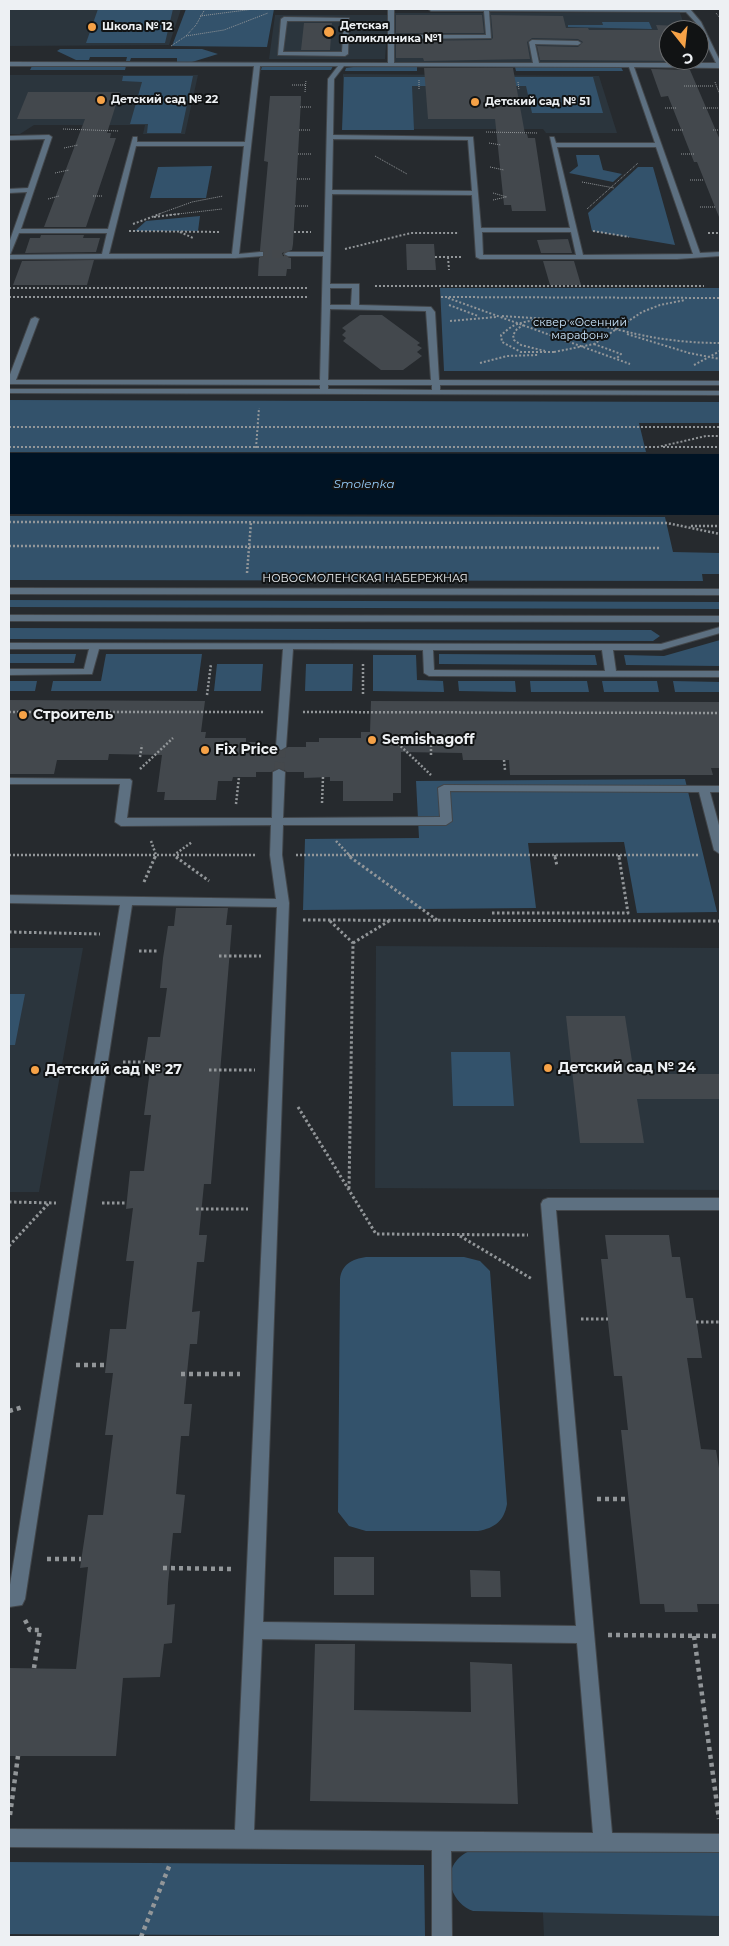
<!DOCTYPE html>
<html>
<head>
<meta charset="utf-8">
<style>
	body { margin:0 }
	#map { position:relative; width:729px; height:1946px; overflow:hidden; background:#262a2e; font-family:Montserrat,sans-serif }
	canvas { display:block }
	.frame { position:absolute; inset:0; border:10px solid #edf0f3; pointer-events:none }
	.north { position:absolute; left:659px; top:20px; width:50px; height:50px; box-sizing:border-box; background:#111314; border:1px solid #696b6d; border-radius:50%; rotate:164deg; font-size:14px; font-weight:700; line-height:20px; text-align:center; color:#edf0f3 }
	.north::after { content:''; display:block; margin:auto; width:18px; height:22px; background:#f6a247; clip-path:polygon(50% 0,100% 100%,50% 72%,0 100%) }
</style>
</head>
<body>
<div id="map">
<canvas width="729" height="1946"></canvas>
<div class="frame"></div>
<div class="north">С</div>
</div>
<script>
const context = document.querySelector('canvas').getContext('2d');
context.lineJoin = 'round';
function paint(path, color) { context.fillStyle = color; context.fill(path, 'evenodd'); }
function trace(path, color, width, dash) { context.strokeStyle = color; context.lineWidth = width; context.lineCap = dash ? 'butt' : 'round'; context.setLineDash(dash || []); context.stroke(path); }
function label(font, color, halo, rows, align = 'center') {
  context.font = font + ' Montserrat,sans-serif'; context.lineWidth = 4; context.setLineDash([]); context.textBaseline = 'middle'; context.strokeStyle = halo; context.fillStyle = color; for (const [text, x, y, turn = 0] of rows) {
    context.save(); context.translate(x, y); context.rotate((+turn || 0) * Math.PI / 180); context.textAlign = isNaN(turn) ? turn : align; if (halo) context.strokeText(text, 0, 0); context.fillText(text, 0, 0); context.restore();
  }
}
paint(new Path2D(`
	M9 9H181L169 45 9 46Z
	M394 13H680L686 30H669V60H696L698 65 394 63Z
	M275 15H388L385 59H269Z
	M343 74 599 76 617 133H546L543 129H343Z
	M9 75H198L185 134H143L145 125H34L20 134H9Z
	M376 946 720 948V1190L375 1188Z
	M9 948H83L39 1192H9Z
	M540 1847 720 1849V1937H544Z`), '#2b353d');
paint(new Path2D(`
	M98 9H173L165 43H86Z
	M186 9H274L267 47 172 46Z
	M602 22H649L652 29 568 27V25H603Z
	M60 49H202L218 54 192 62H177V58H131L130 61H126L127 57H90L89 60H76L57 51Z
	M32 66H126L125 70H30Z
	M262 66H333L331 70H261Z
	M353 67H417V71H345L346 68Z
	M515 67H621L623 71H516Z
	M123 76H193L181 133H147L148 124H130L142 82 122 81Z
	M344 77H593L603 113H532L526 86H412L414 130H342Z
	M576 155H599L603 170 622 174 613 182 569 173 578 166Z
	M212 166 206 198H150L158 167Z
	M638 167H653L675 245 592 231 588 213Z
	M200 216 198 231H135L146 221Z
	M440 288H720V371H444Z
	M9 400 720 402V423H639L646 452H9Z
	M9 516 665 517 673 552 720 553V574H702L703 581 9 580Z
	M9 600 720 602V609L9 607Z
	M9 628 651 630 660 636 653 641 9 639Z
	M720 640V666L626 665 624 655 664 656Z
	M9 654H76L74 663H9Z
	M106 654H202L197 691H51L53 681H101Z
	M439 654 595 655 597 665 439 664Z
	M373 655H416L417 680 443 681 444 692 373 691Z
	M217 664H263L261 691H214Z
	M306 664H353L352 691H305Z
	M9 681H37L35 691H9Z
	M458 681H515L516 692 459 691Z
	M530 681H587L589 692H531Z
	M602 681H657L659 692H604Z
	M673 681 720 682V692H675Z
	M685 779 717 912 637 913 624 842 528 843 536 908 303 910 305 839 419 838 416 781Z
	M9 994H25L15 1045H9Z
	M451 1052H510L514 1106H453Z
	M366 1257H464L480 1261 490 1271 507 1504C504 1521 495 1528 478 1531H366L349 1526 338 1512 340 1279C342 1264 352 1259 366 1257Z
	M481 1846 720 1848V1916L473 1911C453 1904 442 1877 457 1860 463 1853 473 1849 481 1846Z
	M9 1862 424 1865 425 1936 9 1934Z`), '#33526b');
paint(new Path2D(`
	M9 453 720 454V515L9 514Z`), '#001324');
paint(new Path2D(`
	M396 15H482L484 33H396Z
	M491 15 563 16 566 28H588L589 30H658L656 25 681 26 683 30H669V60L694 61 540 60 537 46 578 47 583 42 578 39 532 38 527 42 530 59 424 61 423 58H396V41L491 40 493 38Z
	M304 23H332L330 50H301Z
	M424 68H513L525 134H527L528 138H535L546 211H512L511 205H504L495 119H428Z
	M651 69 690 70 720 140V217H719L697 162H694L668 96 661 97Z
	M28 92H120L107 133H111L110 138H116L86 227H44L85 119H17Z
	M270 96H301V100L293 244 292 250 282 253 283 256 291 258V269H287L286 276H258L259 258 265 256 264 251 260 250 268 162 264 161Z
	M41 235H84L83 238H100L96 252 25 253 30 238H40Z
	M568 239 572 253H541L537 240Z
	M406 244H434L436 270H407Z
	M94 260 87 285H13L22 261Z
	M543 261H574L581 285H550Z
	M360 315H382L420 343 417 345 422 348 417 352 422 356 403 370H381L343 341 346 338 342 335 346 331 342 328Z
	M9 700 205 701 201 732H206L205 738H246V742H259L258 747H274L280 752 288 747H306V742H319V738H361V732H370L371 701 720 702V768H711L713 775H510L509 760H463L462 753 401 752V793H393V801H343V781H330V777L304 778V772H287L280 767 271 772H256V777H233L232 781H218L216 800H164L165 792H157L162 755 109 754 108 760H57L54 774H9Z
	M176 908H228L226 925H232L211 1184H204L199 1235H207L204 1262H197L192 1312 200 1311 197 1344H190L187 1373 184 1404H192L189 1436H181L176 1494 185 1495 181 1533H173L168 1584 167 1605 175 1604 172 1643 164 1644 160 1677 123 1678 116 1756H9V1668L76 1669 88 1567 80 1568 88 1515H103L113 1435H105L113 1373H105L110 1329H126L134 1261H126L133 1208 126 1209 130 1171H144L151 1115H144L150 1070H143L148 1037H160L167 988H160L163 958 168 926H174Z
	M566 1016H625L634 1074H720V1099H637L644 1143H580Z
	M605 1235H669L672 1257H680L686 1298H693L702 1358H687L701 1449 716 1450 720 1474V1604H697L698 1612H665L664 1604H640L621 1430H628L622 1376H614L601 1259H608Z
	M334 1557H374V1595H334Z
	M470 1570 500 1571 501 1597H471Z
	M315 1644H355L354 1710 471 1712 470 1662 512 1664 518 1804 310 1801Z`), '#43484d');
trace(new Path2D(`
	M260 254H288`), '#44484c', 8, [8, 4]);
trace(new Path2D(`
	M279 772 281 747`), '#44484c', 10, [10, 5]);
const minor = new Path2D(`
	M388 9H394V35H486L484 11H431L428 9H690L701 22 720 61V68L634 67 700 253 720 252V256L677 259H480L476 257 472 195 332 194 330 284H359V305L431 307 435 312 439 380 720 381V385H440V390L720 391V395L9 393V389H320V385L9 384V377L31 319 35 317 39 319 16 380H320L323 256H288L284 254 288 252H324L328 79 338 66H260L239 254 260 252H263V256L235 258 9 259V243L27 192 9 193V189L28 188 45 139 9 140V136L49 135 52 137 21 229H108L133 137H137V142H245L254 66H9V62L388 63ZM489 11 686 12 696 23 716 63H539L535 44 578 45 581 43 578 41 532 40 529 42 533 63H394V39L491 38ZM344 66 629 67 655 143H556L554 137H550L570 228H481L473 137 333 135 334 79ZM333 139 468 140 472 191 332 190ZM136 146H244L232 254H109ZM557 147H656L693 254 583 255ZM482 232H571L576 255H483ZM19 233H107L102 254 10 255ZM330 288H352L351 305H330ZM330 309 426 311 431 380H328ZM328 385H432V390L328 389Z
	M284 17 349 18 348 54 345 56 278 55 281 19ZM287 21H344L342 52H283Z
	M9 588 720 589V595L9 594Z
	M9 615 720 616V622L9 621Z
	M720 627V633L661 650H613L616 671H720V677L429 676 424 673 423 650 293 649 286 747 281 750 276 747 283 649H99L92 674 9 675V669H84L89 649H9V643L661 644ZM433 650H602L605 671 434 670Z
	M279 769 285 772 283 818 440 817 438 788 444 785 720 786V792H710L720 829V854L714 850 699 792 450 791 452 821 446 825H283L282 855 289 903 263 1622 576 1626 541 1204 543 1200 548 1198H720V1210H556L612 1833 720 1834V1852L451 1851 452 1937H432V1850L9 1847V1829L235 1830 277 907 132 905 25 1599 22 1605 9 1607V1591L120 905 9 903V895L276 899 270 855 271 825 121 826 115 822 120 784H9V778L130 779 132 781 127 818H272L273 772ZM262 1639 577 1643 593 1833 254 1830Z`);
trace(minor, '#42464a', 2);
trace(new Path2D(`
	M716 13 720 18
	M200 16 254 9
	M186 36 196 25 205 9
	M171 46 186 36 224 30 268 13
	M419 80V90
	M518 82 519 90
	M715 82 720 95
	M292 85H305
	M684 86H714
	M305 92 306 80
	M300 107H312
	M665 108H676
	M703 108H720
	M63 129 119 131
	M299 130H311
	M672 130H684
	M713 130H720
	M486 132 537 133
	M489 143 501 145
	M64 148 78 145
	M298 154H312
	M681 154H694
	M375 156 407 174
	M490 167 504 170
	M55 173 69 170
	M297 179H311
	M690 180H704
	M582 182 614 188
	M493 193 507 197
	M93 196H102
	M48 199 59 196
	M493 200 506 197
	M295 206H309
	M700 207H715
	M587 209 638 163
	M156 215 192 202 223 196
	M169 215 222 209`), '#929699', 1, [1, 1]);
trace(new Path2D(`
	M154 217 179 214
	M133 224 160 214
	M129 231 221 232
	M593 231 629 237
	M180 232 193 238
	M294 232H311
	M708 233H720
	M345 249 411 233H459
	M435 257H462
	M448 257 449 270
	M375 286H704
	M9 288H308
	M9 297H308
	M441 297 720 298
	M448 298 630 364
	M449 305 478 316
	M502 316 548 319
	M450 321 496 317
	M524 325 517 329 513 335 514 340 521 345 545 351
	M627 334 689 353 720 359
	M594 344 621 354 616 359
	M554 352H521L502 342 501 335C505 332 509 328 513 326 548 309 614 330 651 337 673 341 697 343 720 343
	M554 352 594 344 642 312 660 305 685 300
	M480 363 507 356 538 355
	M694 365 720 351
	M9 427H720
	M9 447H658L706 436H720
	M663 447H720
	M256 448 259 408`), '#929699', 2, [2, 2]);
trace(new Path2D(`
	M9 522 667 523 720 534
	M691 526H720
	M9 546 661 548
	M247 573 251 522
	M363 664V696
	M207 695 211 664
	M9 712H265
	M303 712 720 713
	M392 738 431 775
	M431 745V757
	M140 757 142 745
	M504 760 505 770
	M140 769 173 738
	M322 803 323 777
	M236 804 239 777
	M151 841 156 855 155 858
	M336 841 352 858
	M9 855H255
	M296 855H700
	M555 855 556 858
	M619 855V858
	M178 858 174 855 192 842`), '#929699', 2.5, [2, 2]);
trace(new Path2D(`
	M176 857 209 881
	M350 857 437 920
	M555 857 557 866
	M144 882 155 857
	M492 913H628L619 857
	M303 920 720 921
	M330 921 353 943 349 1190
	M9 932 100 934
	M353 943 389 921
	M139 951H159
	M219 956H261
	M123 1062H145
	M209 1070H255
	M298 1107 376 1234 528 1235
	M9 1202 56 1203
	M102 1203H126
	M196 1209H248
	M460 1236 532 1279
	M9 1246 49 1203
	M581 1319H608
	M696 1322H720`), '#929699', 3, [2.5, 2.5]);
trace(new Path2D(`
	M76 1365H106
	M181 1374H240
	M9 1411 23 1407
	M597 1499H629
	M47 1559H81
	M163 1568 233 1569
	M25 1620 30 1630H40L34 1668
	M608 1635 720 1636
	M694 1636 719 1819
	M10 1815 18 1756
	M141 1937 170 1864`), '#929699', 4.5, [4, 4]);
paint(minor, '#5d7081');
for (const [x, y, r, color] of [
	[92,27,5,"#f6a247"],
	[329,32,6,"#f6a247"],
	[101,100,5,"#f6a247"],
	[475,102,5,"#f6a247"],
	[23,715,5,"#f6a247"],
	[372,740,5,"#f6a247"],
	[205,750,5,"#f6a247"],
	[548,1068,5,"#f6a247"],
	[35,1070,5,"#f6a247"]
]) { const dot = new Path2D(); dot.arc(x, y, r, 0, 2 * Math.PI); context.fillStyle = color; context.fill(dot); trace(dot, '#111314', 2); }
label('bold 11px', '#edf0f3', '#111314', [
	["Детская",340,26],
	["поликлиника №1",340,39],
	["Школа № 12",102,27],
	["Детский сад № 22",111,100],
	["Детский сад № 51",485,102]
], 'left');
label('11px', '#cce7fe', '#111314', [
	["сквер «Осенний",580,323],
	["марафон»",580,336]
]);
label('11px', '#edf0f3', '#111314', [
	["НОВОСМОЛЕНСКАЯ НАБЕРЕЖНАЯ",365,579]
]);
label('italic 12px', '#95caf7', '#111314', [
	["Smolenka",364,484]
]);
label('bold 14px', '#edf0f3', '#111314', [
	["Строитель",33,715],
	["Semishagoff",382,740],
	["Fix Price",215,750],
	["Детский сад № 24",558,1068],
	["Детский сад № 27",45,1070]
], 'left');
</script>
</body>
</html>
